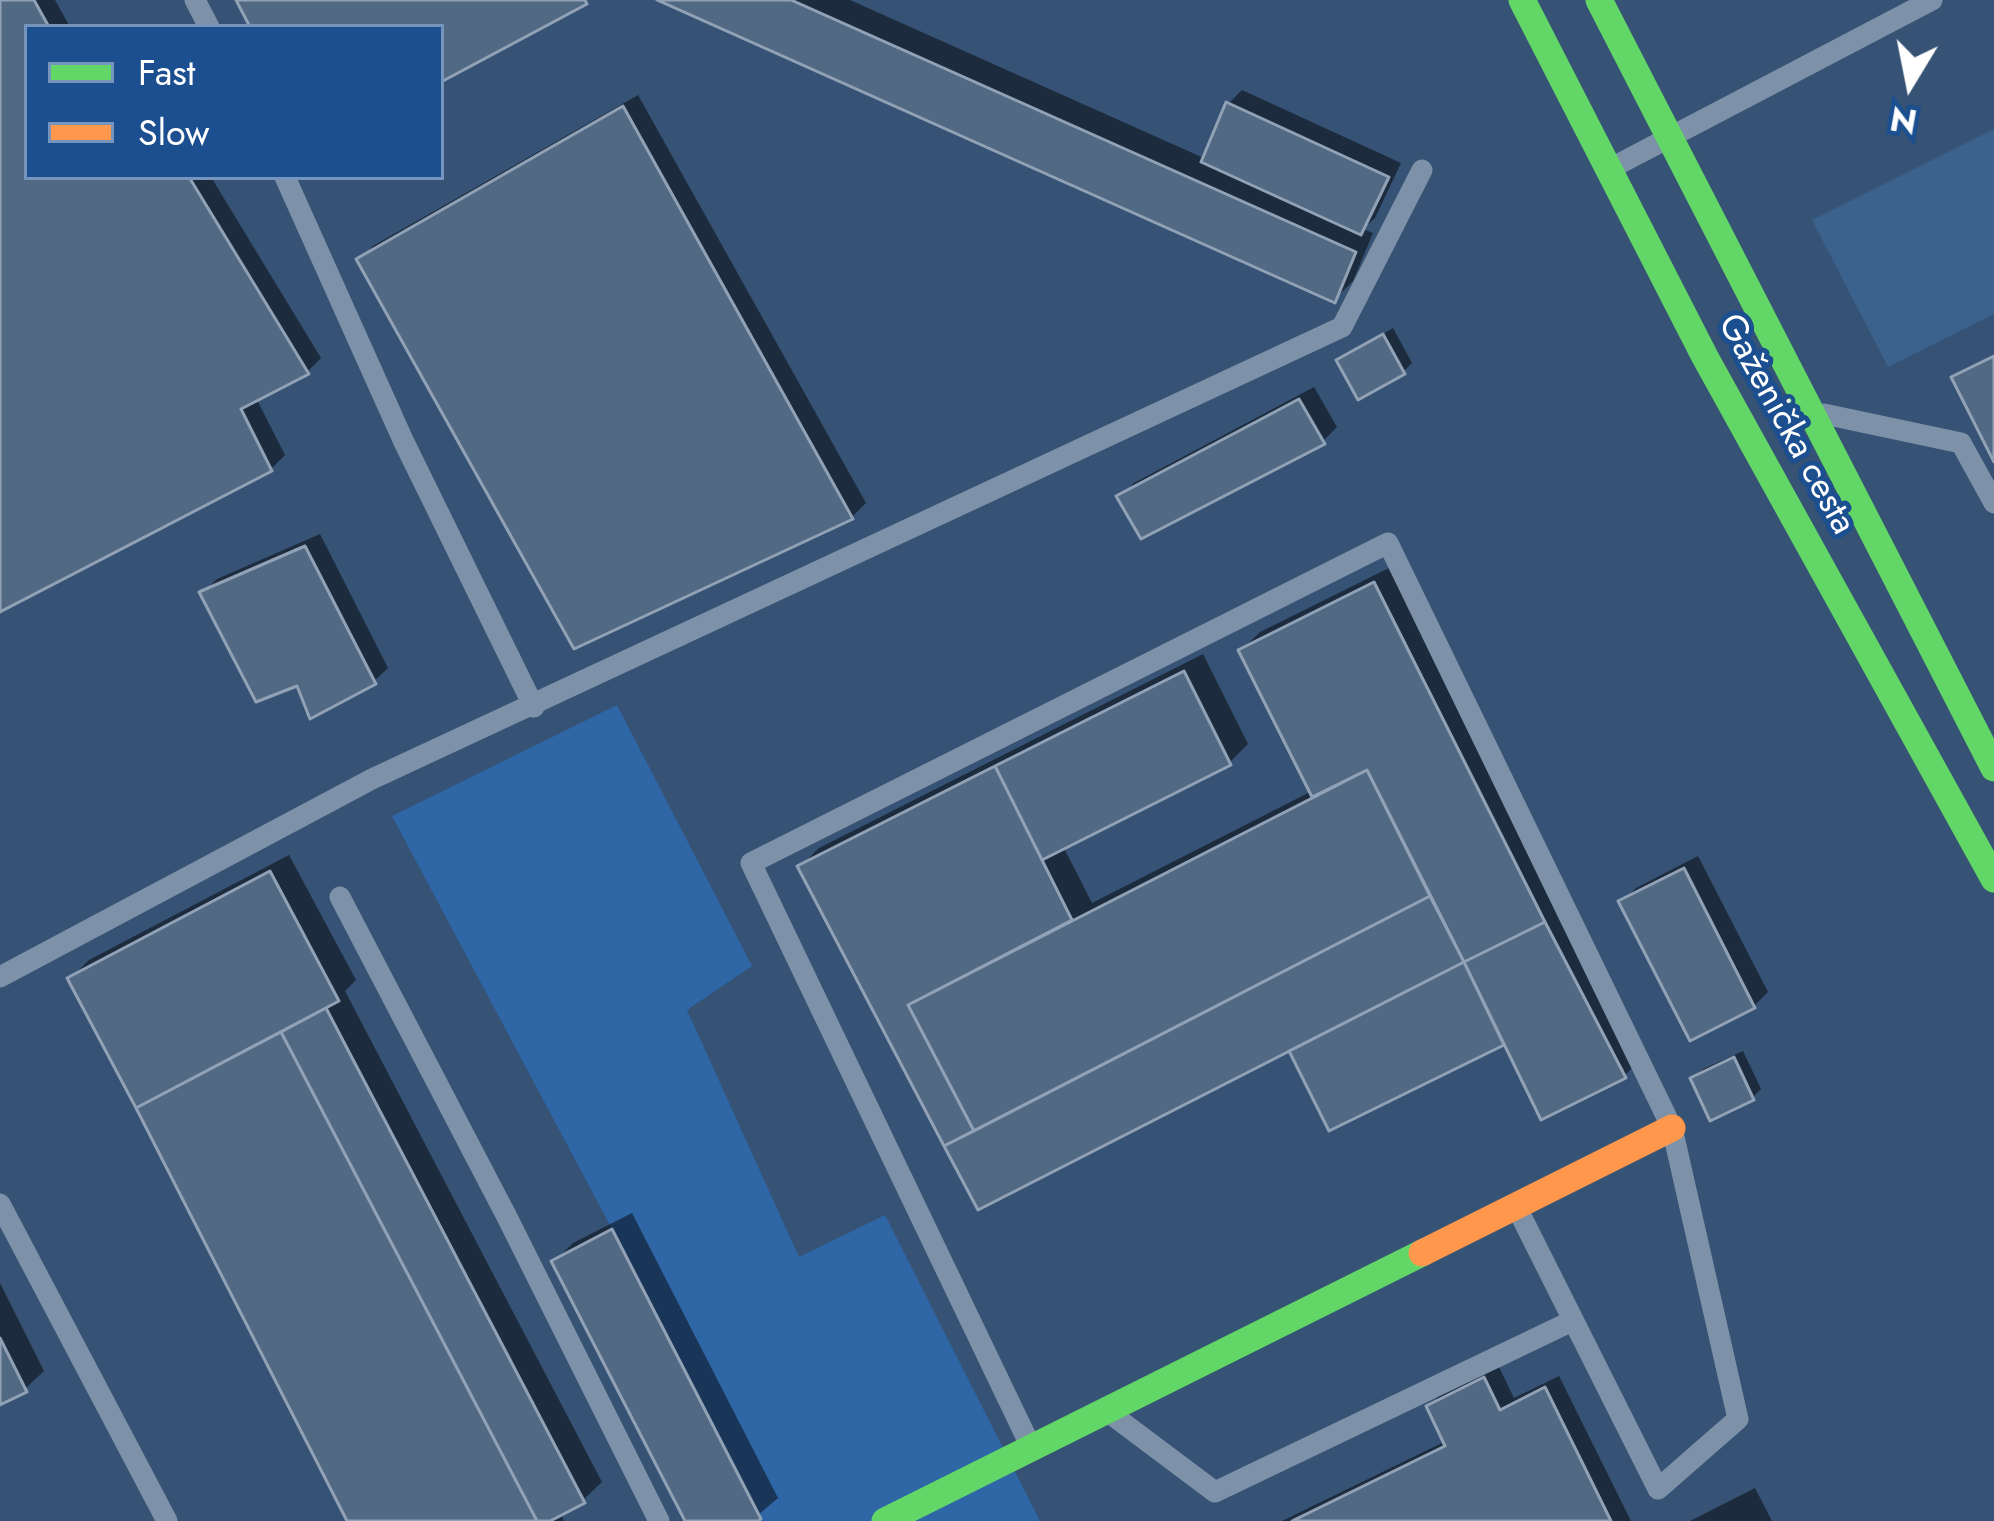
<!DOCTYPE html>
<html>
<head>
<meta charset="utf-8">
<style>
	body { margin:0 }
	#map { position:relative; width:1994px; height:1521px; overflow:hidden; background:#365274; font-family:Jost,sans-serif }
	canvas { display:block }
	.legend { position:absolute; left:24px; top:24px; width:420px; height:156px; box-sizing:border-box; background:#1b4f8f; border:3px solid #7695bc; margin:0; padding:15px 21px; list-style:none; font-size:36px; color:#fff }
	.legend li { display:flex; align-items:center; gap:24px; height:60px }
	.legend b { width:60px; border:3px solid #7695bc }
	.north { position:absolute; left:1850px; top:24px; width:120px; height:120px; -webkit-text-stroke:9px #1b4f8f; paint-order:stroke; rotate:190deg; font-size:33px; font-weight:700; line-height:48px; text-align:center; color:#fff }
	.north::after { content:''; display:block; margin:auto; width:42px; height:54px; background:#fff; clip-path:polygon(50% 0,100% 100%,50% 72%,0 100%) }
</style>
</head>
<body>
<div id="map">
<canvas width="1994" height="1521"></canvas>
<ul class="legend">
<li><b style="height:15px;background:#63d668"></b>Fast</li>
<li><b style="height:15px;background:#ff974d"></b>Slow</li>
</ul>
<div class="north">N</div>
</div>
<script>
const context = document.querySelector('canvas').getContext('2d');
context.lineJoin = 'round';
function paint(path, color) { context.fillStyle = color; context.fill(path, 'evenodd'); }
function trace(path, color, width, dash) { context.strokeStyle = color; context.lineWidth = width; context.lineCap = dash ? 'butt' : 'round'; context.setLineDash(dash || []); context.stroke(path); }
function label(font, color, halo, rows, align = 'center') {
  context.font = font + ' Jost,sans-serif'; context.lineWidth = 10; context.setLineDash([]); context.textBaseline = 'middle'; context.strokeStyle = halo; context.fillStyle = color; for (const [text, x, y, turn = 0] of rows) {
    context.save(); context.translate(x, y); context.rotate((+turn || 0) * Math.PI / 180); context.textAlign = isNaN(turn) ? turn : align; if (halo) context.strokeText(text, 0, 0); context.fillText(text, 0, 0); context.restore();
  }
}
paint(new Path2D(`
	M617 705 752 966 687 1010 799 1257 885 1215 1040 1521H762L612 1229 392 816Z`), '#2f66a5');
paint(new Path2D(`
	M1994 129V314L1888 367 1812 220Z`), '#3b618d');
paint(new Path2D(`
	M0 0H55L70 27H27V177H211L321 358 307 372 256 398 285 455 271 469 0 608Z
	M665 0H850L1206 159 1228 104 1242 90 1401 163 1375 218 1363 229 1373 233 1353 281 1334 300Z
	M638 95 866 503 852 517 575 645 360 260 373 246Z
	M1393 328 1412 363 1403 372 1340 360Z
	M1314 387 1337 427 1323 441 1120 497 1134 483Z
	M320 534 388 668 374 681 298 682 203 593 217 579Z
	M1393 566 1638 1062 1624 1076 1505 1041 1331 1127 1291 1048 979 1206 800 867 819 848 1203 654 1248 744 1229 763 1063 846 1092 903 1312 791 1241 651 1260 632Z
	M289 855 356 980 345 991 602 1482 583 1500 560 1512 564 1521H350L71 978 89 960Z
	M1698 856 1768 992 1754 1006 1622 902 1636 888Z
	M1743 1051 1761 1089 1752 1098 1694 1078 1703 1069Z
	M632 1213 778 1498 751 1521H688L554 1262 573 1243Z
	M0 1283 44 1371 25 1389 0 1402Z
	M1498 1365 1514 1398 1559 1376 1631 1521H1282L1446 1441 1429 1406 1443 1392Z
	M1755 1488 1772 1521H1690Z`), '#0007');
const building = new Path2D(`
	M0 0H34L49 27H27V177H189L309 374 241 409 272 471 0 612Z
	M236 0H585L587 4 441 82V27H250Z
	M657 0H791L1356 252 1335 303Z
	M1226 102 1389 177 1361 235 1201 162Z
	M623 106 853 519 574 649 356 259Z
	M1383 334 1405 374 1358 400 1336 360Z
	M1994 356V462L1951 377Z
	M1299 399 1325 444 1141 539 1116 496Z
	M305 546 376 684 310 719 297 686 256 702 199 592Z
	M1374 582 1545 922 1464 962 1367 770 1312 797 1238 650Z
	M1184 671 1231 765 1042 860 995 766Z
	M995 766 1072 920 908 1005 974 1131 944 1146 797 866Z
	M1367 770 1430 896 974 1131 908 1005Z
	M1684 868 1755 1008 1690 1041 1618 901Z
	M270 871 339 1001 136 1108 67 978Z
	M1430 896 1464 962 978 1210 944 1146Z
	M1545 922 1626 1078 1541 1120 1464 962Z
	M1464 962 1504 1045 1329 1131 1289 1051Z
	M326 1008 585 1503 550 1521H537L281 1032Z
	M281 1032 537 1521H347L136 1108Z
	M1734 1057 1754 1100 1710 1121 1690 1078Z
	M612 1229 761 1519 758 1521H685L551 1261Z
	M0 1338 27 1392 0 1405Z
	M1484 1377 1500 1410 1545 1387 1611 1521H1292L1445 1446 1426 1406Z`);
paint(building, '#526984');
trace(building, '#92a2b6', 3);
trace(new Path2D(`
	M195 0 209 27
	M1615 166 1932 0
	M285 177 403 440 534 707
	M1824 414 1961 443 1994 503
	M340 897 507 1217 659 1521
	M0 977 372 779 1342 327 1422 170
	M0 1204 167 1521
	M1111 1414 1215 1492 1572 1321
	M1030 1445 751 863 1388 543 1672 1128 1738 1419 1658 1489 1519 1212`), '#7d92a8', 21);
trace(new Path2D(`
	M1522 0 1705 357 1994 879
	M1599 0 1994 768
	M885 1521 1422 1253`), '#63d668', 27);
trace(new Path2D(`
	M1422 1253 1672 1128`), '#ff974d', 27);
label('36px', '#fff', '#1b4f8f', [
	["Gaženička cesta",1785,425,61]
]);
</script>
</body>
</html>
